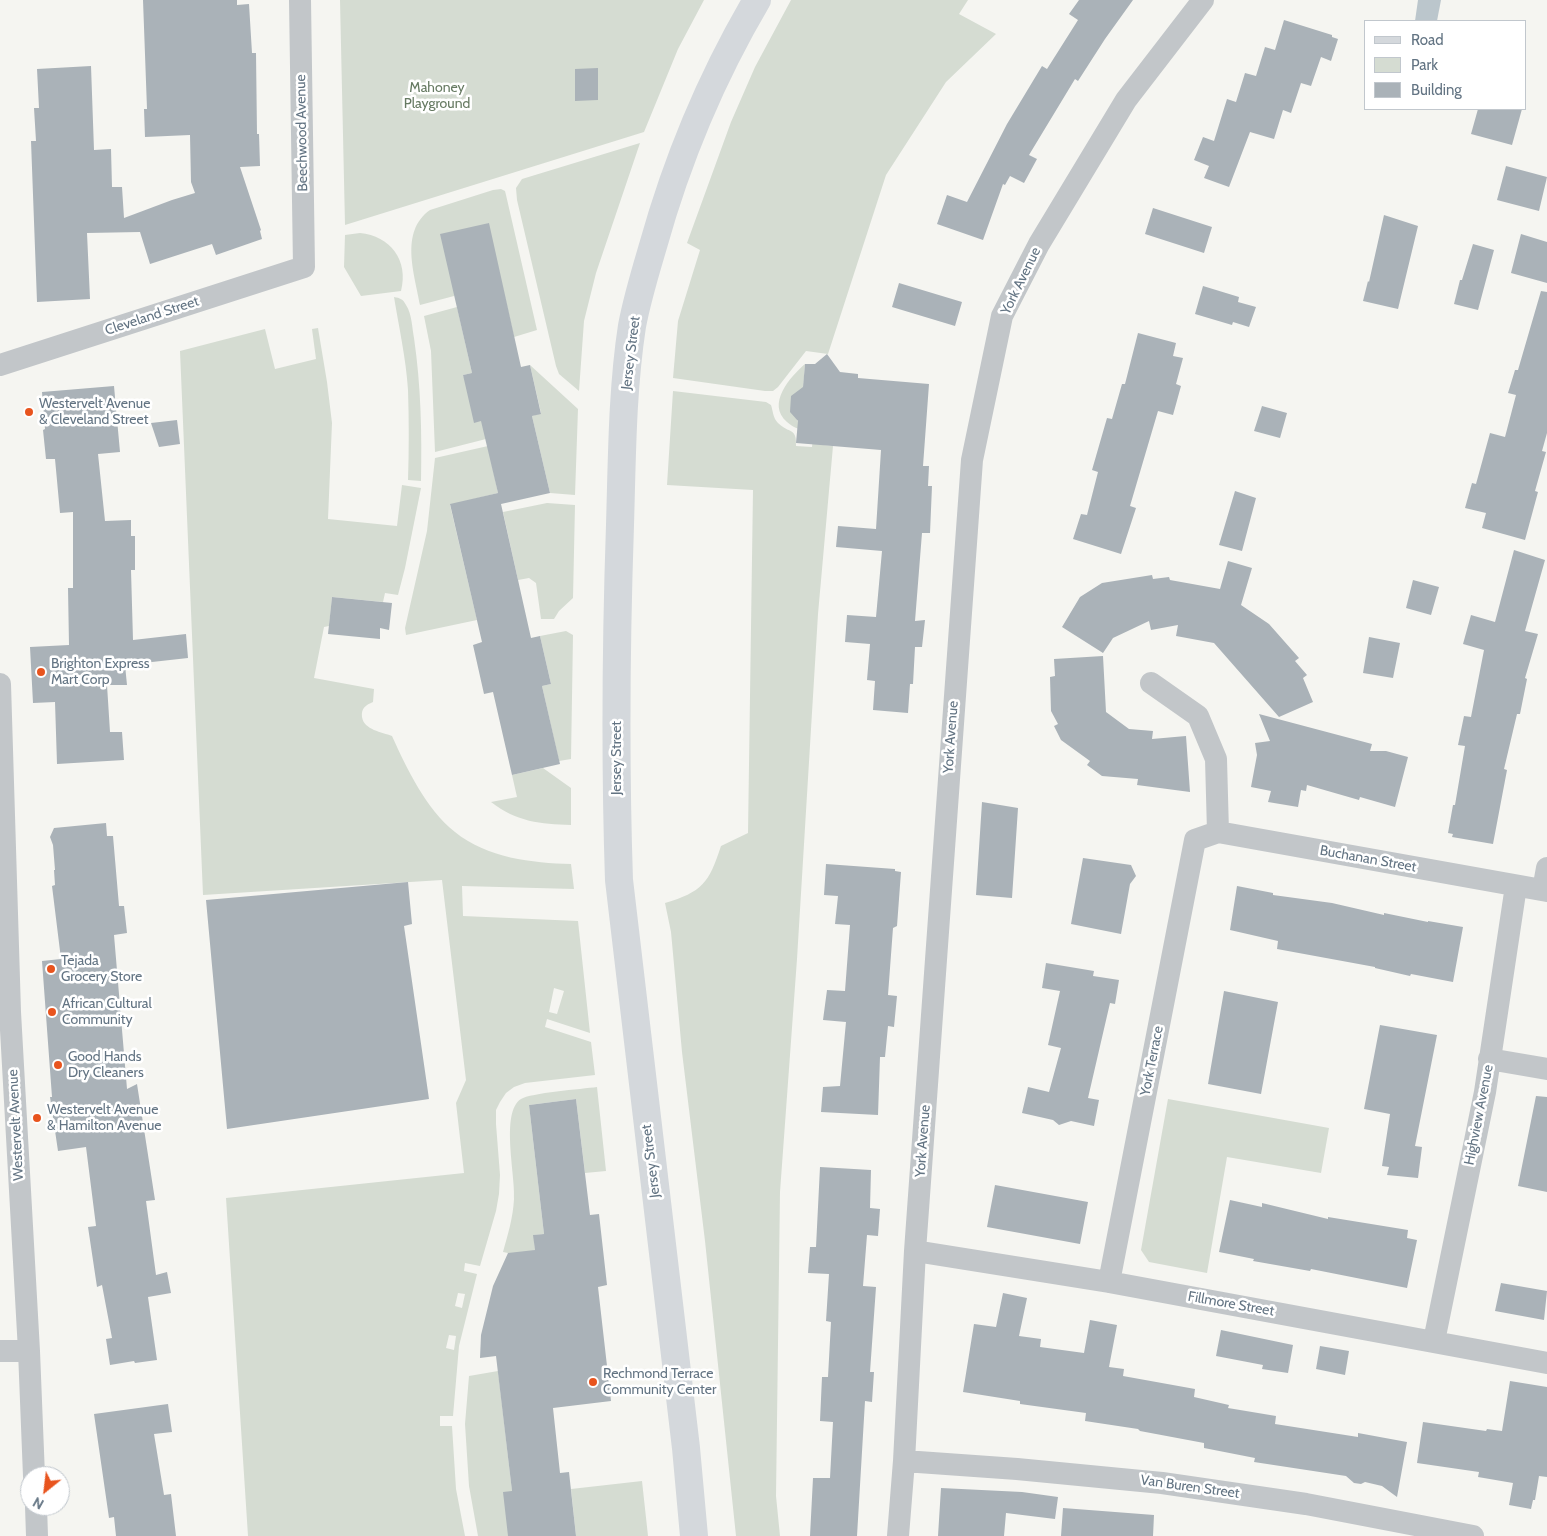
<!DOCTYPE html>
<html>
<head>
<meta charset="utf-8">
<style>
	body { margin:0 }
	#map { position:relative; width:1547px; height:1536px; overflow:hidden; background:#f5f5f1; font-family:Cabin,sans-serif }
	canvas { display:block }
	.legend { position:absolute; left:1364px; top:20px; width:162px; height:90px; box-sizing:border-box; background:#fff; border:1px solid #c1c7cd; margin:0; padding:6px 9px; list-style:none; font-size:15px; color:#637483 }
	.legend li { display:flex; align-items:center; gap:10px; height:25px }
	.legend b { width:25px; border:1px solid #c1c7cd }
	.north { position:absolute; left:20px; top:1466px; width:50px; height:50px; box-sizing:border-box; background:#fff; border:1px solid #c1c7cd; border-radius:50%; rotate:209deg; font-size:14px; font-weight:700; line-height:20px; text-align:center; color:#637483 }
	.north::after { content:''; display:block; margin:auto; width:18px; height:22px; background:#e8541e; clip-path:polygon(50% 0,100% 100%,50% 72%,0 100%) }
</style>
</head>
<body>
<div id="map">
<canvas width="1547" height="1536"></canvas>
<ul class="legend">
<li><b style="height:6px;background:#d4d8dc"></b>Road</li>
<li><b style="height:14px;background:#d5dcd2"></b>Park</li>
<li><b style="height:14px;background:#aab2b8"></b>Building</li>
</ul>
<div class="north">N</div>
</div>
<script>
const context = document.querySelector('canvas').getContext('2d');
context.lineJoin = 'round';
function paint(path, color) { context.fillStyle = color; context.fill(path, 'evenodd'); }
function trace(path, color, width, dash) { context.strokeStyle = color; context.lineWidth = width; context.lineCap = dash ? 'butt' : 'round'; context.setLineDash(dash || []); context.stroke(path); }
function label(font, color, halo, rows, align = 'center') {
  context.font = font + ' Cabin,sans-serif'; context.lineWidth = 5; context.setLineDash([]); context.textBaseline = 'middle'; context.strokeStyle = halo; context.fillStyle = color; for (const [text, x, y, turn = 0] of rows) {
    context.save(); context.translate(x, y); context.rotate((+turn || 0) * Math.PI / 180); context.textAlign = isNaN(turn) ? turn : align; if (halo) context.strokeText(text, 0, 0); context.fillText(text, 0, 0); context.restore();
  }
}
paint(new Path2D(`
	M340 0H704L678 49 644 132 345 225Z
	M791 0H968L959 14 996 34 946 82 886 175 828 354 806 351 778 387 773 391H765L673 378 678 321 700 250 687 243 731 122 755 67Z
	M640 143 596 273 584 321 579 391 559 374 556 366 517 200 516 188 522 179Z
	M501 189 505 191 506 195 537 330 514 337 488 223 454 296 420 305C415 275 399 232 430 210L493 190Z
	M360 233C390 236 409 260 401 291L361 296 344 267 345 235Z
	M394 297C400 298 403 299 406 305 412 314 412 328 414 338 421 386 422 433 421 481L408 480C409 450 409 420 408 390 406 358 399 328 394 297Z
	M457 307 472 373 463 375 482 420 486 439 435 452 431 351 424 316Z
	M318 328 327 382 332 423 328 519 397 526 402 485 421 488 405 568 398 595 385 593 383 602 332 597 329 626 324 627 314 678 374 689 373 702C366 705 361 708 362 717 364 730 382 732 392 736 407 769 426 809 455 832 487 858 532 863 571 864L574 889 462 886 463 916 578 921 590 1033 547 1019 545 1027 591 1042 595 1075 525 1083 514 1087 506 1093 500 1102 496 1110V1124L500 1175 499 1194 496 1211 480 1266 465 1263 464 1271 477 1274 459 1346 453 1416H440V1426H452L456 1489 465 1536H248L226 1198 464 1173 456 1103 466 1080 442 880 203 895 180 351 265 329 275 369 316 359 312 329ZM554 988 564 991 557 1014 549 1012ZM458 1293 465 1294 462 1308 455 1306ZM449 1335 456 1336 454 1350 446 1348Z
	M805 364 803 390 797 420 804 430C797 429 793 427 787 422 766 404 790 377 805 364Z
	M530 365 578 409 575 495 550 493 532 416 541 413Z
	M673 391 766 402 771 405C773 411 773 418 778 423 789 434 797 427 796 446L812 447 813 435 823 445 833 446 818 614 797 959 780 1192 776 1496 780 1536H736L705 1241 682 1052 671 932 665 903C702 892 709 883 721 846L748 833 753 490 667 485Z
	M488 446 498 493 450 505 477 620 406 635 405 628 427 531 435 458Z
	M547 503 575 505 573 598 559 611 554 619H541L536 583 529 578 518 580 503 512Z
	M566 631 573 635 571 759 559 761 542 686 551 684 540 636Z
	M543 768 571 788V825C540 824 517 822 491 802L517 797 512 775Z
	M597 1087 606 1171 585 1173 576 1099 529 1105 544 1234 534 1235 535 1250 523 1256 503 1252C508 1234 513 1218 514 1199 516 1177 500 1112 521 1099 530 1093 582 1089 597 1087Z
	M1168 1099 1329 1128 1321 1173 1227 1157 1207 1273 1149 1262 1141 1250Z
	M498 1371 512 1491 508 1536H478L469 1486 465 1424 469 1376Z
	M642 1481 648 1536H576L571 1489Z`), '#d5dcd2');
paint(new Path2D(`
	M1418 0H1441L1437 21H1415Z`), '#bbc6cc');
paint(new Path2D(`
	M143 0H237V5L249 4 252 53H256L257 134H259L260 166 240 167 261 230 260 231 262 239 216 255 212 244 150 264 140 232 87 233 90 299 37 302 31 141H36L34 108H39L37 69 91 66 94 150 111 149 112 187H122L124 218 172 200 195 193 191 182 190 135 145 137 144 109H147Z
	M1079 0H1133L1105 39 1078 81 1075 79 1029 155 1037 159 1024 183 1010 176 1005 185 1003 184 983 240 937 224 947 195 967 202 1007 124 1042 66 1047 69 1078 20 1069 14Z
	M1284 20 1332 35V37L1338 39 1331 61 1321 57 1311 86 1301 83 1291 113 1283 110 1274 139 1250 132 1229 187 1204 178 1209 166 1194 160 1203 137 1214 141 1227 99 1236 102 1245 73 1256 76 1265 47 1275 50Z
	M598 68V100L575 101V69Z
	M1478 109H1522L1512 145 1471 134Z
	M1506 166 1547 177 1539 211 1497 200Z
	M1153 208 1212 227 1204 253 1145 234Z
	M1384 215 1418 226 1398 309 1363 301 1368 281 1369 282Z
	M489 223 521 367 530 365 541 414 532 416 550 493 501 504 531 638 540 636 551 684 542 686 560 764 512 775 493 692 484 694 473 645 482 642 450 504 498 493 481 421 474 423 463 375 472 373 440 234Z
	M1521 234 1547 242V283L1511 273Z
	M1473 244 1494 250 1478 310 1454 304 1460 280H1462Z
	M899 283 962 302 955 326 892 307Z
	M1203 286 1239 297 1238 302 1256 307 1249 327 1233 322 1232 325 1195 314Z
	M1541 291 1547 292V433L1542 451 1546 452 1535 491 1538 492 1525 540 1482 528 1486 513 1465 508 1472 483 1476 484 1490 433 1505 437 1516 395 1508 393 1515 370H1518Z
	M1138 333 1176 343 1173 356 1183 358 1176 384 1181 386 1173 415 1158 411 1130 506 1136 508 1121 554 1073 539 1081 514 1087 515 1098 472 1092 470 1107 418 1112 419 1122 384H1125Z
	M827 354 840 372 858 374V378L929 384 923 466H929L928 486H932L930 533H922L915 621 925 620 922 647H915L913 684H910L908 713 873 710 875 681 867 680 870 644 845 642 847 615 876 617 882 551 836 547 838 526 876 529 881 450 796 443 798 421 790 412 791 396 803 387 805 364H815Z
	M114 386 120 452 98 454 105 521 131 520V536H135V570H131L133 640 186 634 188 658 125 665 127 685H107L110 732H122L124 760 57 764 55 702 33 703 30 647 69 645 68 588H73V512L60 513 55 459H46L43 430 45 429 42 392Z
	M1262 406 1287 413 1280 438 1254 431Z
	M177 420 180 444 159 447 151 423Z
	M1235 491 1256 498 1242 551 1219 545Z
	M1514 550 1545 560 1525 631 1538 634 1525 678 1527 679 1520 714H1517L1504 769 1507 770 1493 844 1452 837 1453 834 1448 833 1453 805H1455L1465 746 1458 745 1464 716 1471 717 1484 650 1463 644 1471 615 1495 622Z
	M1228 561 1252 568 1241 605 1269 624 1299 658 1295 661 1307 675 1303 678 1313 702 1279 717 1214 643 1176 636 1178 625 1151 630 1149 621 1113 638 1103 653 1062 627 1080 597 1102 583 1152 575 1153 579 1169 577 1170 580 1220 589Z
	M1413 580 1439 587 1431 615 1406 608Z
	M332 597 392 603 389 630 380 628V639L328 634Z
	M1369 637 1400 643 1393 678 1363 673Z
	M1103 656 1106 712 1129 729 1153 731 1152 739 1186 736 1190 792 1137 785 1138 779 1102 776 1087 765 1090 761 1061 740 1054 726 1058 724 1051 711 1050 677 1055 676 1054 659Z
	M1259 714 1372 744 1370 751H1386L1408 757 1395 807 1360 797 1359 800 1307 785 1306 791 1301 790 1298 807 1268 802 1271 791 1251 787 1257 755 1255 743 1270 741Z
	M982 802 1018 808 1012 898 976 895Z
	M106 823 107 836H113L119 906H124L127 933 114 935 127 1089 137 1084 155 1200 146 1201 156 1275 167 1272 171 1293 148 1297 157 1360 135 1363 134 1361 110 1365 106 1339 112 1338 102 1285 97 1287 88 1227 96 1226 86 1147 58 1151 50 1097H52L42 961 61 959 52 886 55 885 54 870H55L53 845 50 837 54 828Z
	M1083 858 1131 865 1136 876 1130 884 1121 934 1071 924Z
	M826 864 895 869V871L901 872 897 926 893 928 888 995 897 996 894 1027 888 1026 885 1057H880L878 1115 821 1112 823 1087 840 1086 846 1022 823 1020 827 990 845 991 850 925 835 924 838 896 824 895Z
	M408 882 412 924 404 926 429 1099 227 1129 206 900Z
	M1237 886 1273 893V895L1332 903 1384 915V913L1428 922V921L1463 927 1453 982 1411 974 1410 976 1375 968V967L1277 949 1278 941 1230 930Z
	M1046 963 1094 971 1093 976 1119 980 1115 1004 1110 1003 1088 1098 1099 1100 1094 1126 1071 1121 1059 1125 1053 1120 1022 1113 1028 1087 1049 1092 1061 1048 1048 1045 1060 991 1042 988Z
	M1224 991 1278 1002 1261 1094 1208 1084Z
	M1380 1025 1437 1035 1415 1146 1422 1147 1418 1178 1387 1175 1389 1167 1382 1166 1390 1114 1364 1109Z
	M1536 1096 1547 1097V1192L1518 1186Z
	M576 1099 590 1215 599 1214 607 1285 598 1287 611 1401 553 1408 560 1473 569 1472 576 1536H508L503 1492 512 1491 496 1356 480 1358 481 1335 493 1286 508 1253 535 1250 533 1235 544 1234 529 1105Z
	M820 1167 871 1170 870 1208 880 1209 878 1236 867 1235 863 1286 876 1287 870 1372H874L872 1402 865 1401 857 1536H810L813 1478H830L833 1422 820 1421 822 1377H828L831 1322 826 1321 829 1274 808 1273 810 1247H816Z
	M995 1185 1088 1202 1080 1244 987 1227Z
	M1230 1200 1262 1207V1203L1328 1219V1217L1408 1230 1407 1238 1417 1240 1407 1288 1311 1269 1310 1271 1253 1261 1254 1259 1219 1252Z
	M1501 1283 1547 1291 1544 1320 1495 1311Z
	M1003 1293 1027 1298 1019 1336 1041 1339 1040 1347 1084 1353 1090 1320 1117 1325 1109 1367 1124 1369 1123 1376 1195 1389 1194 1397 1229 1405 1228 1408 1276 1416 1275 1424 1358 1437V1433L1407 1442 1397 1497 1382 1486 1365 1482 1361 1484 1354 1483 1346 1476 1254 1462 1255 1458 1204 1448V1443L1140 1431 1138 1429 1085 1421 1086 1413 1020 1404V1401L963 1392 974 1324 996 1327Z
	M1221 1330 1293 1345 1288 1373 1262 1369 1263 1365 1216 1356Z
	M1320 1346 1349 1351 1345 1375 1316 1369Z
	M1510 1381 1547 1387V1477L1539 1476 1535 1500H1533L1531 1509 1509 1505 1513 1483 1478 1477 1479 1472 1417 1463 1423 1422 1486 1431 1487 1429 1502 1431Z
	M168 1404 172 1432 154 1434 164 1495 171 1494 176 1536H116L114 1517 109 1518 94 1414Z
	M941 1488 1022 1492 1058 1497 1055 1519 1006 1513 1004 1536H938Z
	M1063 1508 1154 1515 1153 1536H1061Z`), '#aab2b8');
trace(new Path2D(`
	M0 365 304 267 300 0
	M1151 683 1198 716 1216 759 1218 832
	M0 684 10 1012 29 1351 34 1476
	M1543 890 1547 868
	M1489 1059 1547 1069
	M915 1251 1109 1282 1547 1363
	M1109 1282 1195 840 1218 832 1547 891
	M1434 1341 1485 1092 1516 886
	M0 1351H29
	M904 1461 1017 1469 1162 1483 1306 1504 1473 1536
	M36 1506 37 1536
	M898 1536 904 1461 915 1251 972 460 1002 316 1039 244 1126 100 1203 0`), '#c2c6c9', 22);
trace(new Path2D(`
	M694 1536 686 1448 619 880C615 762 616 643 620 525 622 459 622 391 632 326 637 299 645 273 653 246 677 160 711 78 757 0`), '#d4d8dc', 28);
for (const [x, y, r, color] of [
	[29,412,5,"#e8541e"],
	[41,672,5,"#e8541e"],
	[51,969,5,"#e8541e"],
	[52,1012,5,"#e8541e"],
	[58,1065,5,"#e8541e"],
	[37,1118,5,"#e8541e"],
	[593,1382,5,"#e8541e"]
]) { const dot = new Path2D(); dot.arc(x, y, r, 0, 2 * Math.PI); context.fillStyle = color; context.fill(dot); trace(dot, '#fff', 2); }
label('14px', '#667a62', '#fff', [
	["Mahoney",437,88],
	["Playground",437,104]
]);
label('14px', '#637483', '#fff', [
	["Beechwood Avenue",302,133,-91],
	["York Avenue",1021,281,-64],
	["Cleveland Street",152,316,-18],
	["Jersey Street",631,353,-83],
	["York Avenue",951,737,-86],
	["Jersey Street",617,758,-90],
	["Buchanan Street",1368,859,10],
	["York Terrace",1152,1061,-79],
	["Highview Avenue",1479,1115,-79],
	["Westervelt Avenue",16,1125,-93],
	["York Avenue",923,1141,-86],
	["Jersey Street",651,1161,-97],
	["Fillmore Street",1231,1304,10],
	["Van Buren Street",1190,1487,8]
]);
label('14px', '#637483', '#fff', [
	["Westervelt Avenue",39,404],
	["& Cleveland Street",39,420],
	["Brighton Express",51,664],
	["Mart Corp",51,680],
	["Tejada",61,961],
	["Grocery Store",61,977],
	["African Cultural",62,1004],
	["Community",62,1020],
	["Good Hands",68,1057],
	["Dry Cleaners",68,1073],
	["Westervelt Avenue",47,1110],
	["& Hamilton Avenue",47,1126],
	["Rechmond Terrace",603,1374],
	["Community Center",603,1390]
], 'left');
</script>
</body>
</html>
